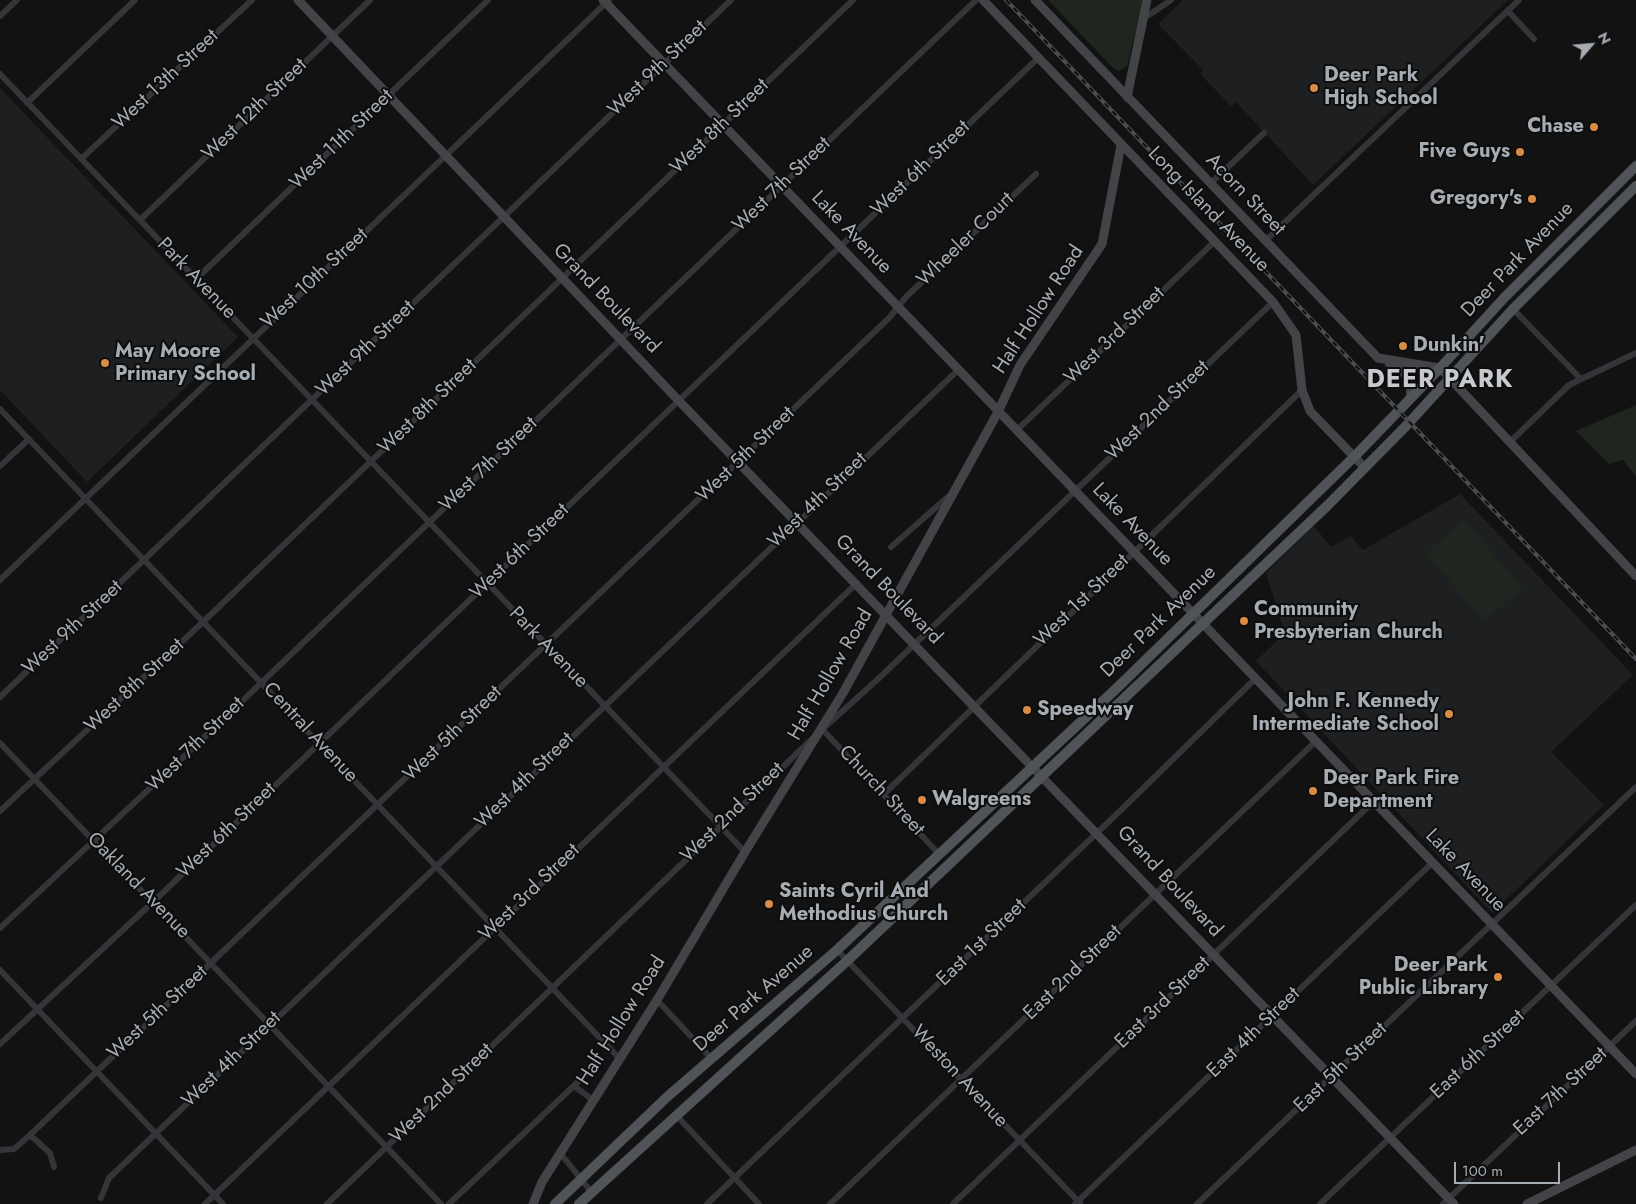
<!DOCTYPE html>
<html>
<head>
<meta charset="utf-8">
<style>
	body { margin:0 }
	#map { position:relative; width:1636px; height:1204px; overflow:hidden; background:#121213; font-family:Jost,sans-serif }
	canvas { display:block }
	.north { position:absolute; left:1566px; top:20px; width:50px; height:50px; -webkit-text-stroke:4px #0d0d0e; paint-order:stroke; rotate:63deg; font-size:14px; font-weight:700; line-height:20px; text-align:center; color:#a5acb2 }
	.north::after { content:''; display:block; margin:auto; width:18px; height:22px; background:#a5acb2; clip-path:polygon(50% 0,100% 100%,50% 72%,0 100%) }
	.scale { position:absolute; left:1454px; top:1162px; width:106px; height:22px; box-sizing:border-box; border:2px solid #a5acb2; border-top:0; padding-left:6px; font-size:15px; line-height:18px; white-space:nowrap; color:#a5acb2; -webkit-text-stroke:4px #0d0d0e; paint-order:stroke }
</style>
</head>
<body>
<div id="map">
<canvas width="1636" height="1204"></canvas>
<div class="north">N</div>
<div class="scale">100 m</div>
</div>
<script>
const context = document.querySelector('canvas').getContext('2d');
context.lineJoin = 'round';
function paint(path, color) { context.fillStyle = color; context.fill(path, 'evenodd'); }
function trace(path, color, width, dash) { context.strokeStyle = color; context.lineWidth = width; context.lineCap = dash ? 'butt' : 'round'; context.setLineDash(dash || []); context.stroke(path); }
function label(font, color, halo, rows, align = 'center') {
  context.font = font + ' Jost,sans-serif'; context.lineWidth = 4; context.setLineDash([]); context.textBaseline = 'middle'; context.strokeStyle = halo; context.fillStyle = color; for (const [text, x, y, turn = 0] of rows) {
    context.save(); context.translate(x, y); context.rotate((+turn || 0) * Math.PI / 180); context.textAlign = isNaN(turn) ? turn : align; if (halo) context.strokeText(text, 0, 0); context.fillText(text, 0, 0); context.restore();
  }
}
paint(new Path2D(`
	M1183 0H1508L1313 185 1236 102 1231 106 1200 74 1203 70 1158 24Z
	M0 88 238 337 87 482 0 390Z
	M1460 494 1633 675 1551 752 1604 805 1492 913 1256 661 1285 633 1266 573 1314 526 1331 547 1351 536 1363 550Z`), '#1e1f20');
paint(new Path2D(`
	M1048 0H1143L1127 66 1119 71 1114 69Z
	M1636 405V476L1623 460 1609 464 1576 431Z
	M1463 520 1523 587 1485 621 1425 554Z`), '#1f261f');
trace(new Path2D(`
	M1508 11 1534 39
	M0 16 17 0
	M1143 19 1171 0
	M0 74 745 852
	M27 103 135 0
	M81 159 252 0
	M1211 183 1264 133
	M140 220 370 0
	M1265 241 1519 0
	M196 279 488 0
	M1513 309 1580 378
	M0 409 619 1058
	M1017 430 1214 242
	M1509 443 1569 385 1636 353
	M0 466 29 439
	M891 547 950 495
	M0 580 609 0
	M0 697 731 0
	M826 726 877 680 1273 302
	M822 729 939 854
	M0 743 441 1204
	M884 794 1302 390
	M0 811 203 622 853 0
	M0 928 193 748 976 0
	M837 950 1080 1203
	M0 970 223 1204
	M657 1000 711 1058
	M0 1044 153 902 1038 58
	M574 1086 593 1100
	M677 1116 759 1204
	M30 1135 50 1153 54 1167
	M0 1150 14 1149 30 1135 889 318 906 297 1036 174
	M561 1154 592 1193
	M101 1198 109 1178 958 370
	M205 1204 857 583
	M327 1204 813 738
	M449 1204 598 1063
	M707 1204 1121 810 1255 679
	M830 1204 1315 742
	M953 1204 1373 802
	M1075 1204 1432 863
	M1197 1204 1636 787
	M1320 1204 1636 905
	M1443 1204 1636 1021`), '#343538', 6);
trace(new Path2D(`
	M298 0 679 401 1454 1204
	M603 0 1636 1074
	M983 0 1273 302 1296 335 1302 390 1310 411 1365 468
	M1035 0 1378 358 1440 368 1636 576
	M1127 97 1147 0
	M1389 363C1405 371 1413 380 1410 398
	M533 1204 542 1182 657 1000 745 852 843 693 998 412 1020 365 1102 244 1121 145
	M1527 1204 1636 1150`), '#424448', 9);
trace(new Path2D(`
	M555 1204 667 1097 837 950 1118 687 1354 457 1440 368 1504 298 1636 166
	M579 1204 847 961 1328 505 1406 426 1513 309 1636 186`), '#505357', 10);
const rail = new Path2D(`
	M1006 0 1636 659`);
trace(rail, '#4b4d51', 4);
trace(rail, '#0d0d0e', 2, [5.5]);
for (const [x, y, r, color] of [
	[1314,88,5,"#da8b44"],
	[1594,127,5,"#da8b44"],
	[1520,152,5,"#da8b44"],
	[1532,199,5,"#da8b44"],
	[1403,346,5,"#da8b44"],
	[105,363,5,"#da8b44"],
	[1244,621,5,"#da8b44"],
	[1027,710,5,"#da8b44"],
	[1449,714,5,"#da8b44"],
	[1313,791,5,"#da8b44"],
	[922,800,5,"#da8b44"],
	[769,904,5,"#da8b44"],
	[1498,977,5,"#da8b44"]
]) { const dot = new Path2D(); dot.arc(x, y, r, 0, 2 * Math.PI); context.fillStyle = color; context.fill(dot); trace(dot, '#0d0d0e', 2); }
label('20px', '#a5acb2', '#0d0d0e', [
	["West 9th Street",658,69,-44],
	["West 13th Street",166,80,-43],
	["West 12th Street",255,110,-44],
	["West 8th Street",720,127,-44],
	["West 11th Street",342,140,-44],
	["West 6th Street",921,169,-44],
	["West 7th Street",782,185,-44],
	["Acorn Street",1245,195,46],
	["Long Island Avenue",1208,210,46],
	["Lake Avenue",851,233,46],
	["Wheeler Court",966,240,-44],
	["Deer Park Avenue",1518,260,-46],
	["Park Avenue",196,279,46],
	["West 10th Street",315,279,-43],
	["Grand Boulevard",606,299,46],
	["Half Hollow Road",1039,310,-57],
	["West 3rd Street",1115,336,-44],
	["West 9th Street",366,349,-44],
	["West 8th Street",428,407,-44],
	["West 2nd Street",1158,411,-44],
	["West 5th Street",746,455,-44],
	["West 7th Street",489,465,-44],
	["West 4th Street",818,501,-44],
	["Lake Avenue",1132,525,46],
	["West 6th Street",520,552,-44],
	["Grand Boulevard",888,590,46],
	["West 1st Street",1082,601,-44],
	["Deer Park Avenue",1159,622,-44],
	["West 9th Street",73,628,-43],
	["Park Avenue",548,648,46],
	["Half Hollow Road",831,675,-60],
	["West 8th Street",135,686,-43],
	["Central Avenue",310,733,47],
	["West 5th Street",453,734,-44],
	["West 7th Street",196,745,-44],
	["West 4th Street",525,781,-44],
	["Church Street",881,791,47],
	["West 2nd Street",733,813,-44],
	["West 6th Street",227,831,-44],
	["Lake Avenue",1465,871,46],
	["Grand Boulevard",1169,882,47],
	["Oakland Avenue",138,886,46],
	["West 3rd Street",530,893,-44],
	["East 1st Street",982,943,-44],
	["East 2nd Street",1073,973,-44],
	["Deer Park Avenue",754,999,-41],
	["East 3rd Street",1163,1003,-44],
	["West 5th Street",158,1013,-43],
	["Half Hollow Road",622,1021,-58],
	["East 4th Street",1254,1033,-44],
	["East 6th Street",1478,1055,-43],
	["West 4th Street",232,1060,-44],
	["East 5th Street",1341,1068,-44],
	["Weston Avenue",959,1077,47],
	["East 7th Street",1561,1092,-43],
	["West 2nd Street",442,1094,-44]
]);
label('bold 20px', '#a5acb2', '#0d0d0e', [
	["Deer Park",1324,76],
	["High School",1324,99],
	["Chase",1584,127,"right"],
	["Five Guys",1510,152,"right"],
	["Gregory's",1522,199,"right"],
	["Dunkin'",1413,346],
	["May Moore",115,352],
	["Primary School",115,375],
	["Community",1254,610],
	["Presbyterian Church",1254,633],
	["John F. Kennedy",1439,702,"right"],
	["Intermediate School",1439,725,"right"],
	["Speedway",1037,710],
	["Deer Park Fire",1323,779],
	["Department",1323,802],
	["Walgreens",932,800],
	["Saints Cyril And",779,892],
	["Methodius Church",779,915],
	["Deer Park",1488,966,"right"],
	["Public Library",1488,989,"right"]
], 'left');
context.letterSpacing = '1px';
label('bold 25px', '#c6cacf', '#0d0d0e', [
	["DEER PARK",1440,381]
]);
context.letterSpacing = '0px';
</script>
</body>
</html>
